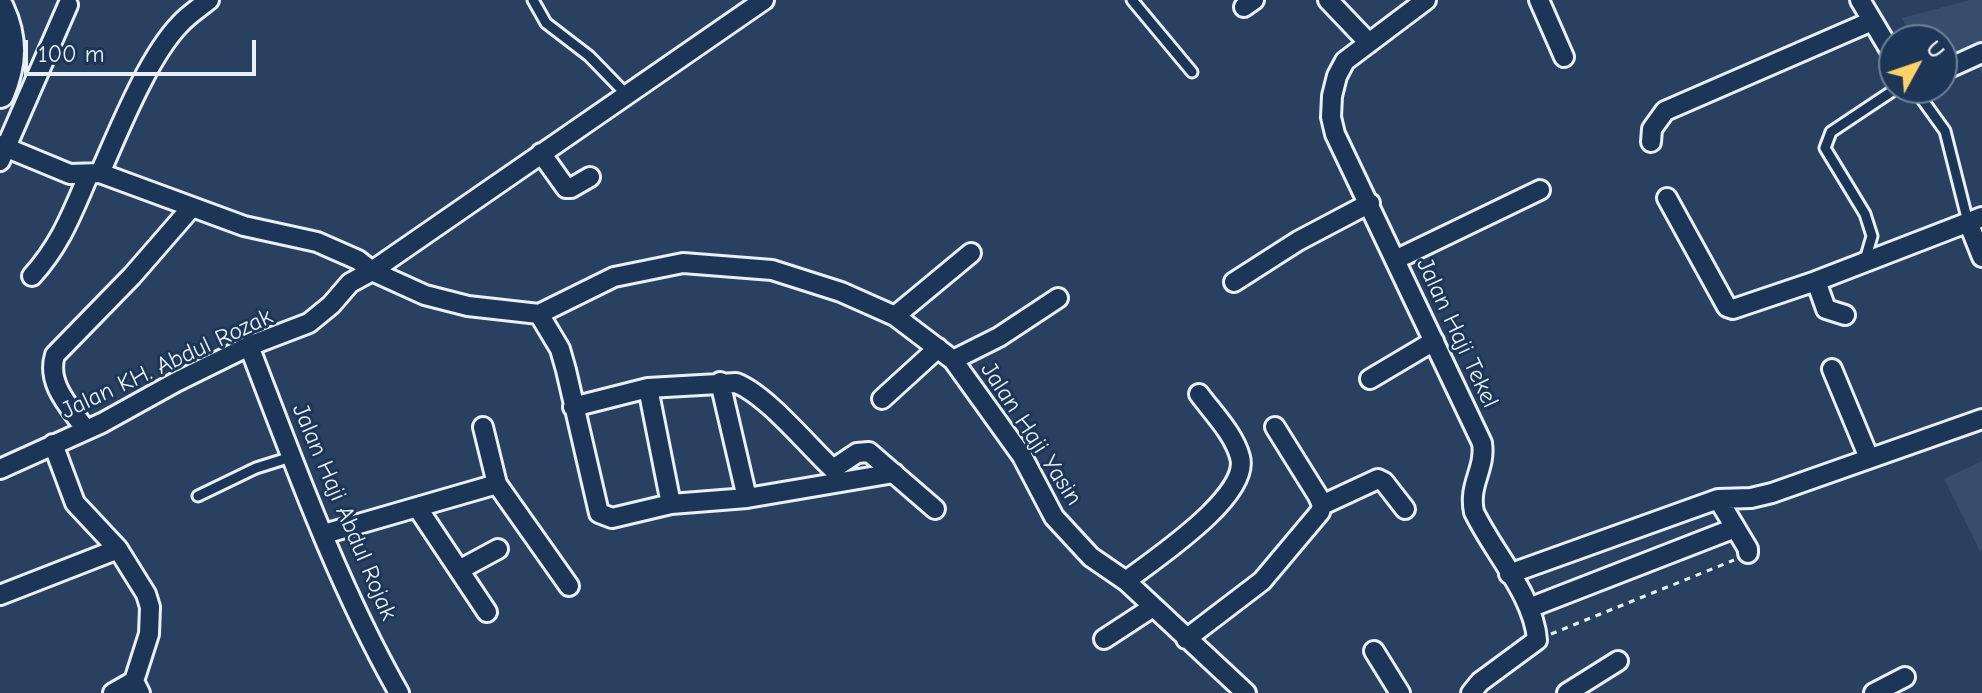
<!DOCTYPE html>
<html>
<head>
<meta charset="utf-8">
<style>
	body { margin:0 }
	#map { position:relative; width:1982px; height:693px; overflow:hidden; background:#294061; font-family:"Comic Neue",sans-serif }
	canvas { display:block }
	.north { position:absolute; left:1878px; top:24px; width:80px; height:80px; box-sizing:border-box; background:#1d3557; border:2px solid #6e8097; border-radius:50%; rotate:50deg; font-size:22px; font-weight:700; line-height:32px; text-align:center; color:#e8f1f8 }
	.north::after { content:''; display:block; margin:auto; width:28px; height:36px; background:#ffd166; clip-path:polygon(50% 0,100% 100%,50% 72%,0 100%) }
	.scale { position:absolute; left:24px; top:40px; width:232px; height:36px; box-sizing:border-box; border:4px solid #e8f1f8; border-top:0; padding-left:10px; font-size:24px; line-height:28px; white-space:nowrap; color:#e8f1f8; -webkit-text-stroke:6px #1d3557; paint-order:stroke }
</style>
</head>
<body>
<div id="map">
<canvas width="1982" height="693"></canvas>
<div class="north">U</div>
<div class="scale">100 m</div>
</div>
<script>
const context = document.querySelector('canvas').getContext('2d');
context.lineJoin = 'round';
function paint(path, color) { context.fillStyle = color; context.fill(path, 'evenodd'); }
function trace(path, color, width, dash) { context.strokeStyle = color; context.lineWidth = width; context.lineCap = dash ? 'butt' : 'round'; context.setLineDash(dash || []); context.stroke(path); }
function label(font, color, halo, rows, align = 'center') {
  context.font = font + ' "Comic Neue",sans-serif'; context.lineWidth = 6; context.setLineDash([]); context.textBaseline = 'middle'; context.strokeStyle = halo; context.fillStyle = color; for (const [text, x, y, turn = 0] of rows) {
    context.save(); context.translate(x, y); context.rotate((+turn || 0) * Math.PI / 180); context.textAlign = isNaN(turn) ? turn : align; if (halo) context.strokeText(text, 0, 0); context.fillText(text, 0, 0); context.restore();
  }
}
paint(new Path2D(`
	M1970 0H1982V74L1971 57 1942 70V40H1913L1902 18Z
	M1982 461V550L1980 551 1944 479Z`), '#364d6b');
const lane = new Path2D(`
	M533 0 546 23 589 56 627 95
	M1132 0 1192 72
	M1914 88 1945 131 1968 222
	M1865 260 1872 236 1865 214 1825 148 1831 132 1897 88
	M198 496 256 468 291 457`);
const street = new Path2D(`
	M1328 0 1369 43
	M1426 0 1345 61 1337 76 1332 96 1331 117 1335 134 1482 443C1486 469 1468 484 1474 512 1493 552 1534 596 1537 640L1480 682 1471 693
	M1539 0 1564 57
	M1860 0 1894 57
	M1244 7 1254 0
	M1942 71 1982 53
	M1651 142 1652 129 1665 111 1872 21
	M0 145 70 174 100 173 244 226 317 242 358 260 372 271 425 295 468 306 539 314 614 277 683 263 772 270 841 292 895 316 953 360 1022 456 1054 517 1091 557 1126 581 1246 693
	M541 153 566 188H571L590 177
	M0 161 68 5
	M100 173C119 130 148 57 180 24 188 15 199 8 209 0
	M1667 198 1727 307 1733 309 1816 281 1982 217
	M1968 222 1982 257
	M1397 259 1540 190
	M32 276C61 244 72 213 89 174
	M1816 281 1826 309 1845 315
	M1234 282 1298 241 1370 203
	M539 314 560 349 566 370 599 513 612 518 671 504 747 498 894 473
	M895 316 971 253
	M249 346C294 463 337 584 399 693
	M953 360 999 337 1058 298
	M1832 369 1869 458
	M1370 379 1434 341
	M720 382 747 498
	M648 388 671 504
	M882 399 938 348
	M573 407 648 388 736 383C767 395 807 445 833 469L857 453 869 452 935 509
	M483 427 497 484 569 586
	M86 430C70 407 46 384 55 355L132 276 192 207
	M53 444 75 503 118 549 146 594 150 607 149 634 134 681 140 693
	M0 469 102 423 176 382 249 346 309 323 331 305 350 283 372 271 764 0
	M1718 499 1751 498 1772 493 1982 419
	M1322 505 1378 479 1384 482 1405 509
	M417 507 487 612
	M324 534 497 484
	M459 570 498 549
	M1509 574 1718 499 1748 549V553
	M1126 581C1153 560 1251 496 1240 457 1234 434 1213 413 1199 394
	M0 595 118 549
	M1529 608 1735 528
	M1104 639 1153 607
	M1186 639 1262 581 1320 512 1322 505 1318 496 1275 427
	M1374 651 1400 693
	M113 693 134 681
	M1567 693 1618 661
	M1874 693 1905 677`);
const secondary = new Path2D(`
	M0 8C14 38 13 64 0 94`);
trace(lane, '#e8f1f8', 15);
trace(street, '#e8f1f8', 24);
trace(secondary, '#e8f1f8', 32);
trace(new Path2D(`
	M1551 634 1734 560`), '#e8f1f8', 3, [6, 6]);
trace(lane, '#1d3557', 9);
trace(street, '#1d3557', 18);
trace(secondary, '#1d3557', 26);
label('24px', '#e8f1f8', '#1d3557', [
	["Jalan Haji Tekel",1457,333,65],
	["Jalan KH. Abdul Rozak",167,364,-25],
	["Jalan Haji Yasin",1031,434,57],
	["Jalan Haji Abdul Rojak",344,512,67]
]);
</script>
</body>
</html>
